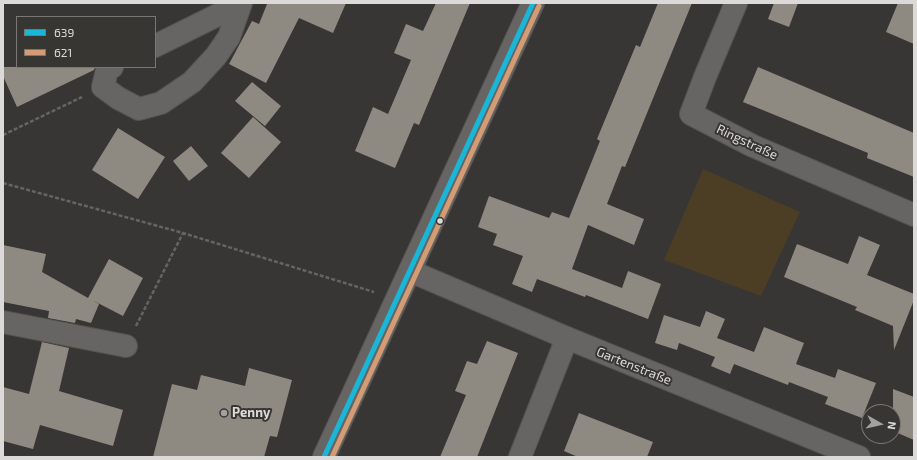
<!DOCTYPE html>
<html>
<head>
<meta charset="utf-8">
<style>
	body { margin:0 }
	#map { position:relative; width:917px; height:460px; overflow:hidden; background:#373634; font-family:"Exo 2",sans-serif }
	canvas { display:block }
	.frame { position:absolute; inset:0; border:4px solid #dcdad8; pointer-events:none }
	.legend { position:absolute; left:16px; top:16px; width:140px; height:52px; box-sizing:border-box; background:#383633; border:1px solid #7a7875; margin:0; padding:5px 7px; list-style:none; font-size:12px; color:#dcdad8 }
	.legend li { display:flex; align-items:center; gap:8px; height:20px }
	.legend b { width:20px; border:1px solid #7a7875 }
	.north { position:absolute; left:861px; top:404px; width:40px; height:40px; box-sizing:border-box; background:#383633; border:1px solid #7a7875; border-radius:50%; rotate:98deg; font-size:11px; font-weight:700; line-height:16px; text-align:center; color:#dcdad8 }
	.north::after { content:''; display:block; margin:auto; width:14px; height:18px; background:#a2a19f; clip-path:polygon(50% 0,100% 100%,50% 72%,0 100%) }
</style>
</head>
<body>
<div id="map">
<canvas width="917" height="460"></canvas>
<div class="frame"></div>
<ul class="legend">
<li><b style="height:5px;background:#1ab6d8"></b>639</li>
<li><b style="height:5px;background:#d39c74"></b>621</li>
</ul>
<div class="north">N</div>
</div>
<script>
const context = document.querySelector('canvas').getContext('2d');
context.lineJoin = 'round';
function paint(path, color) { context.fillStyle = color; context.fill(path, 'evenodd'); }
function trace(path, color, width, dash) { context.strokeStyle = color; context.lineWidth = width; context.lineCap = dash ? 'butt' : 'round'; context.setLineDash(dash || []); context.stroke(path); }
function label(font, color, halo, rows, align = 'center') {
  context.font = font + ' "Exo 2",sans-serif'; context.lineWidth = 4; context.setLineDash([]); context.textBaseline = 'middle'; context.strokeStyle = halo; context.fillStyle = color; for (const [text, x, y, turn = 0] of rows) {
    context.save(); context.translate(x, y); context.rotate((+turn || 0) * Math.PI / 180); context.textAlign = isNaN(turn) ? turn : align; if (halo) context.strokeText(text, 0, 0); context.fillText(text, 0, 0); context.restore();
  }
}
paint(new Path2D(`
	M703 169 800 212 761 296 664 260Z`), '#4c3e25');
paint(new Path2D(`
	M264 3H346L333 33 299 18 266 83 229 64 252 21 259 24 267 4Z
	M436 3H470L419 125 414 123 395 168 355 151 373 107 388 114 411 60 394 53 406 24 423 31Z
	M658 3H692L625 167 622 166 607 204 644 219 634 245 588 225 572 269 622 288 628 271 661 284 648 319 586 295 585 297 537 279 532 292 512 284 523 256 493 245 497 234 478 227 489 196 549 218 552 212 569 218 600 141 597 139 636 45 640 47Z
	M774 3H798L789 27 768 19Z
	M898 3H914V44L886 32Z
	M3 67H95L94 70 17 107 3 76Z
	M758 67 914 133V177L867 158 868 153 743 102Z
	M252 82 281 106 265 126 235 101Z
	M253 117 281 142 249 178 221 153Z
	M118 128 165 157 138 199 92 170Z
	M191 146 208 166 189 181 173 161Z
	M859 236 880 245 867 275 914 294V300L894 350 893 326 855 310 857 307 784 277 797 244 848 264Z
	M3 245 46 254 42 272 88 298 109 259 143 278 123 316 92 300 99 304 91 323 76 319 75 323 48 318 49 311 3 302Z
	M706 311 725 319 717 338 754 352 764 327 804 343 796 364 835 378 838 369 876 383 862 418 825 404 828 397 789 382 788 385 734 364 730 374 711 366 715 357 679 343 677 350 655 343 664 315 700 327Z
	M487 341 518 353 477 457H440L466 395 455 391 467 361 477 364Z
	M42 342 69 348 59 391 123 410 113 446 40 425 33 449 3 441V387L29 394Z
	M249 368 292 380 277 437 270 436 264 457H153L172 384 197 390 201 375 245 386Z
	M893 389 914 397V440L893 431Z
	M579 413 653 442 647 457H578L564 451Z`), '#8e8a82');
const minor = new Path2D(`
	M736 3 705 77 691 114 753 146 914 215
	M155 46 240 4
	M112 67 107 70 103 87 118 98 139 109 161 103 192 82 216 56 229 37 241 3
	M410 271 567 338 859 457
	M3 322 126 346
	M520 457 567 338`);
const tertiary = new Path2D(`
	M324 457 533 3`);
trace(minor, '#545351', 24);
trace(tertiary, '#545351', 24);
trace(new Path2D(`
	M3 135 82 97
	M3 183 183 233 374 292
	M136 326 183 233`), '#656463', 2.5, [4, 2]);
trace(minor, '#666564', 22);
trace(tertiary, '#666564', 22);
trace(new Path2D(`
	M324 457 533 3`), '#1ab6d8', 5);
trace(new Path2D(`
	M332 457 539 6`), '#d39c74', 5);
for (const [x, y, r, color] of [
	[440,221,3.5,"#dcdad8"],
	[224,413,4,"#a2a19f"]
]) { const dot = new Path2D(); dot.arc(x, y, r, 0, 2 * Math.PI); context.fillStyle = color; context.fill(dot); trace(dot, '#383633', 1.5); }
label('13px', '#dcdad8', '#383633', [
	["Ringstraße",747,142,25],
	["Gartenstraße",634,366,22]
]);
label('bold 13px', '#dcdad8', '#383633', [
	["Penny",232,413]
], 'left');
</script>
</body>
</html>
